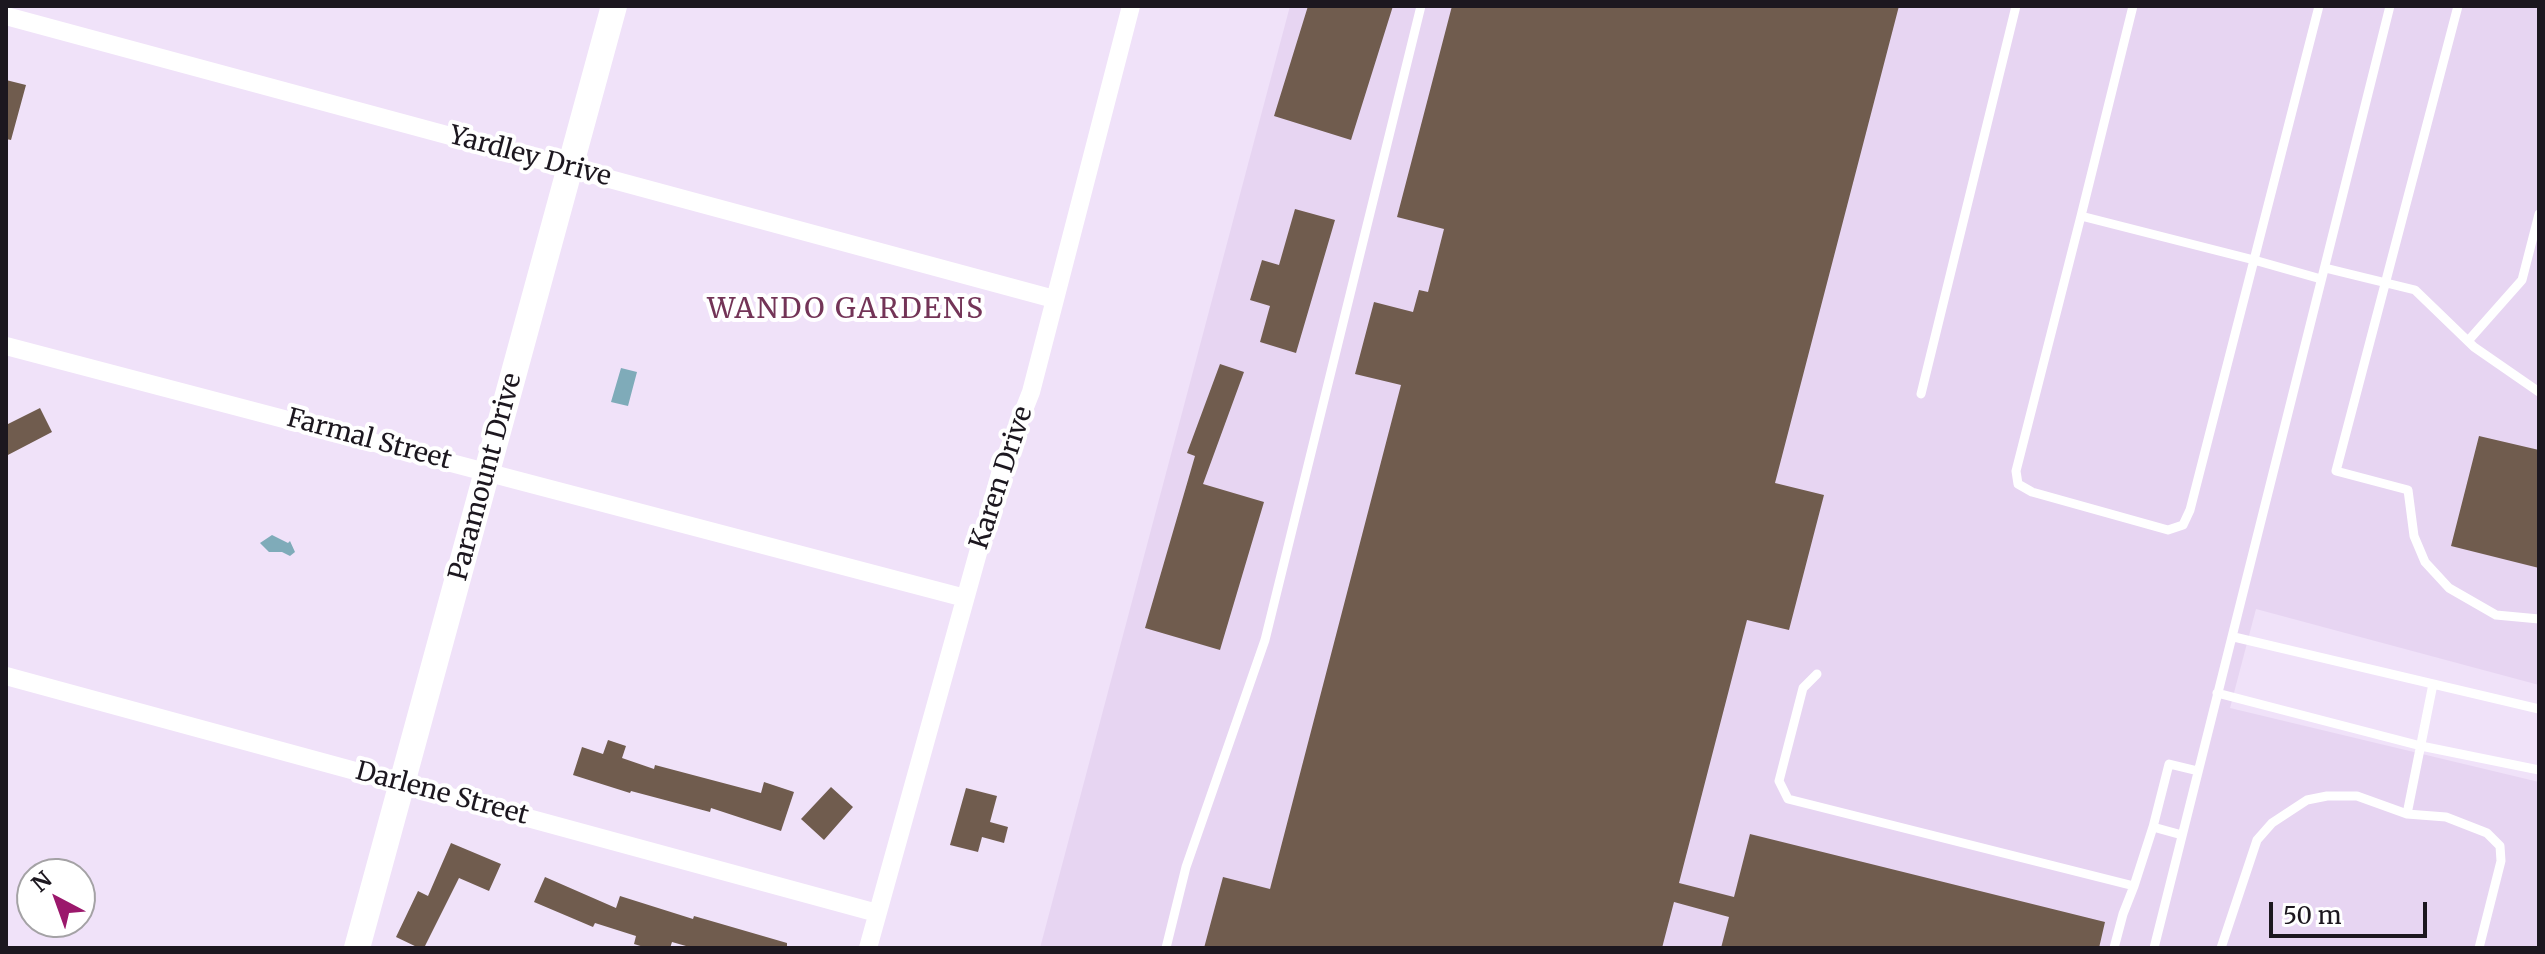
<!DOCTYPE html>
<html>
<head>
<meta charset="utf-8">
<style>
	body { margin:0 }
	#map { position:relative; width:2545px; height:954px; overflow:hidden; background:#f0e2f9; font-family:Merriweather,serif }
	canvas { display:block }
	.frame { position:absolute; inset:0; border:8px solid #1c171f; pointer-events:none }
	.north { position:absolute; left:16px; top:858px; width:80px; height:80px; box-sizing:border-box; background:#fff; border:2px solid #a4a2a5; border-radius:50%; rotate:319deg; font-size:22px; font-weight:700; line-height:32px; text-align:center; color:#1c171f }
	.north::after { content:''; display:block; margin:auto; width:28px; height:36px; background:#9b186c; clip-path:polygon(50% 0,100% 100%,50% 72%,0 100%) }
	.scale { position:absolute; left:2269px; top:902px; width:158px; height:36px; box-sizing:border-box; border:4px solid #1c171f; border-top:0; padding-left:10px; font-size:24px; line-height:28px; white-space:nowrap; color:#1c171f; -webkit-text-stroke:6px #fff; paint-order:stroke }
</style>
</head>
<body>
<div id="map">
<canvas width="2545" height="954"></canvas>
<div class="frame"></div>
<div class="north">N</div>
<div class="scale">50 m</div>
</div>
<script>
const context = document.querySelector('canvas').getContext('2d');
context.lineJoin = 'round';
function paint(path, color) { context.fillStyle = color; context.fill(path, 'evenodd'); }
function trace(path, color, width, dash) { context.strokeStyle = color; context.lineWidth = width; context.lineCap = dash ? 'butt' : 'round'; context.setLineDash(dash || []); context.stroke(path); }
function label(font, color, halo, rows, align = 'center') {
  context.font = font + ' Merriweather,serif'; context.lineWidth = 8; context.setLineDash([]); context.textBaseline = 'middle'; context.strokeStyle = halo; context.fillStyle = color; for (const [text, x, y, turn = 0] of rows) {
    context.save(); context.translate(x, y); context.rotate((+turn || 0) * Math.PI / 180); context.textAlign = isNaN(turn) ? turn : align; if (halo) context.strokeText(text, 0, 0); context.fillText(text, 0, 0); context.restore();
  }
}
paint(new Path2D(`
	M1290 6H2539V685L2256 609 2230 708 2539 782V948H1040Z`), '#e7d5f2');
paint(new Path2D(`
	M621 368 637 372 628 406 611 402Z
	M272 535 288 543 290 541 295 552 290 556 282 552H269L260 543Z`), '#7fabb9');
paint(new Path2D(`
	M1308 6H1393L1351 140 1274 116Z
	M1452 6H1899L1775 483 1824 495 1789 630 1747 620 1679 883 1734 897 1750 834 2105 922 2099 948H1721L1729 917 1674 902 1662 948H1204L1223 877 1270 889 1401 385 1355 374 1374 302 1413 312 1419 290 1428 292 1444 229 1397 217Z
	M6 80 26 85 11 140 6 139Z
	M1295 209 1335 220 1296 353 1260 342 1270 306 1250 300 1262 260 1279 265Z
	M1220 364 1244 372 1203 484 1264 502 1220 650 1145 628 1195 456 1187 453Z
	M40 408 52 432 6 456V425Z
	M2479 436 2539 450V568L2451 546Z
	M608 740 626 746 622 758 654 769 655 765 761 793 764 782 794 792 781 831 711 808 710 812 631 791 630 793 573 775 582 747 603 754Z
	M831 787 853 807 824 840 801 819Z
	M966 788 997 796 990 822 1008 827 1004 843 982 837 978 852 950 845Z
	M451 843 501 864 489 891 459 878 424 948H419L396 937 418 891 428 896Z
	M545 877 616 908 620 896 693 919 694 916 787 943V948H693L672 942 670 948H647L634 944 636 936 595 923 593 927 534 902Z`), '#705c4e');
trace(new Path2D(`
	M2319 6 2190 510 2183 525 2168 530 2032 492 2018 484 2016 471 2081 216 2254 260 2321 279
	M2458 6 2336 471 2408 490 2414 536 2425 562 2449 588 2496 615 2539 619
	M2081 216 2133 6
	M2325 268 2415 290 2474 347 2539 392
	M2468 341 2522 280 2539 214
	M1921 394 2016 6
	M2234 637 2539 709
	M1817 674 1803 688 1779 781 1788 799 2134 886 2153 827 2182 835
	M2217 693 2421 746 2539 770
	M2407 814 2433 684
	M2153 827 2169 764 2198 771
	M1166 948 1186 867 1265 640 1421 6
	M2114 948 2123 914 2134 886
	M2154 948 2390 6
	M2221 948 2257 840 2272 823 2307 800 2327 796H2357L2407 814 2446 817 2487 833 2500 846 2501 861 2479 948`), '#fff', 9);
trace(new Path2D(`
	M6 16 1054 299
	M6 346 965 598
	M6 676 877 913
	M868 948 1003 463 1031 392 1131 6`), '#fff', 18);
trace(new Path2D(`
	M357 948 614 6`), '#fff', 26);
label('26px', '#1c171f', '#fff', [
	["Yardley Drive",530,157,15],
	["Farmal Street",369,440,15],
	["Paramount Drive",486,477,-75],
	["Karen Drive",1002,478,-72],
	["Darlene Street",442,794,15]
]);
context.letterSpacing = '2px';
label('28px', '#733457', '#fff', [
	["WANDO GARDENS",846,310]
]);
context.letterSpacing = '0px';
</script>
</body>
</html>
